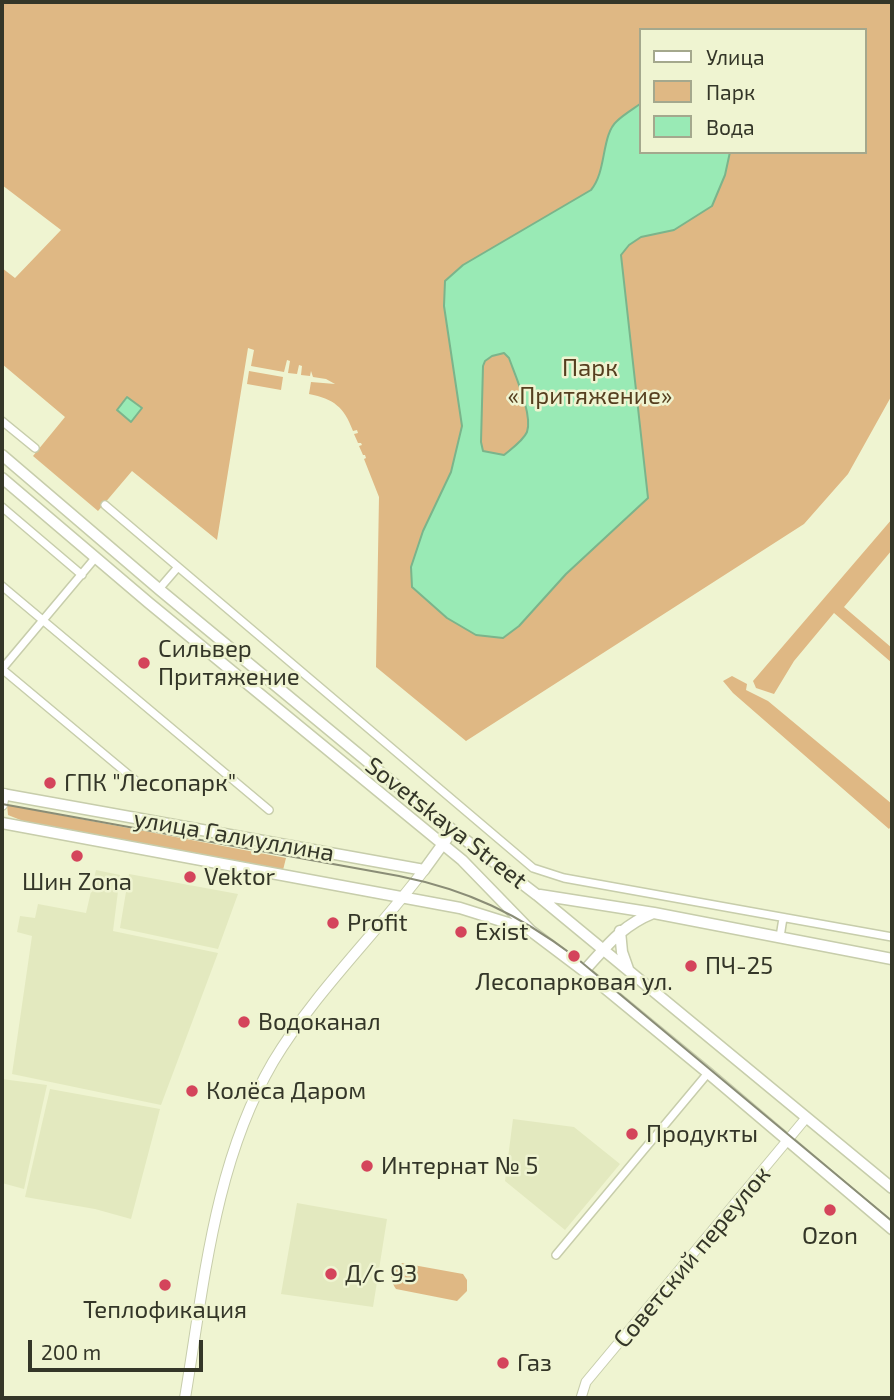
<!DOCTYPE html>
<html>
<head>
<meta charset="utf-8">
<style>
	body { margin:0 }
	#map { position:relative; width:894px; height:1400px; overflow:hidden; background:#eff4d1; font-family:"Exo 2",sans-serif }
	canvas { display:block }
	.frame { position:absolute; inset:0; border:4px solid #343628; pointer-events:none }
	.legend { position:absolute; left:639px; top:28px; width:228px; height:126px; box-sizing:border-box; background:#eff4d1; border:2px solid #a4a88d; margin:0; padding:9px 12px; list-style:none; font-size:21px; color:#343628 }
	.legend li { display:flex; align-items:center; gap:14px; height:35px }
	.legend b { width:35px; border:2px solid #a4a88d }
	.scale { position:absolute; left:28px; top:1340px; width:175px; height:32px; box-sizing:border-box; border:4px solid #343628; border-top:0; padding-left:9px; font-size:21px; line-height:24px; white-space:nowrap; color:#343628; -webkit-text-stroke:5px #eff4d1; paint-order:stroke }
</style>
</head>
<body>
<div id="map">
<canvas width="894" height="1400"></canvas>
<div class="frame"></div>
<ul class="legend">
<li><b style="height:9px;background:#fff"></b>Улица</li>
<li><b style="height:19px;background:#dfb884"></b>Парк</li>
<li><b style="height:19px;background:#99eab5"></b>Вода</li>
</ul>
<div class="scale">200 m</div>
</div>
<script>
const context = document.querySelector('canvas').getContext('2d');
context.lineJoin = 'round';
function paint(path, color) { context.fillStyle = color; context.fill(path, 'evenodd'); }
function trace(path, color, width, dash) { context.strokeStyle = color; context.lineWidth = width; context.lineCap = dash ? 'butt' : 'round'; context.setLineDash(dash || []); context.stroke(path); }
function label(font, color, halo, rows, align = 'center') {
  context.font = font + ' "Exo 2",sans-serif'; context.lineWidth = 5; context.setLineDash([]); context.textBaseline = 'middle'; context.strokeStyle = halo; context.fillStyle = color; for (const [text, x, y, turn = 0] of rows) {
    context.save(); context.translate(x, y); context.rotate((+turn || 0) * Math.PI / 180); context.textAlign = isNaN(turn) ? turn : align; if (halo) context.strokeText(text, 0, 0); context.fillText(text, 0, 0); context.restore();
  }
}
paint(new Path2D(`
	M96 870 120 875 113 931 218 953 161 1105 12 1074 32 936 17 932 20 916 35 918 38 904 86 913Z
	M129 874 238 894 218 949 120 928Z
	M2 1079 47 1085 24 1189 2 1183Z
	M50 1089 160 1109 131 1219 95 1209 25 1197Z
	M513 1119 574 1127 620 1164 565 1230 505 1181Z
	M297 1203 387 1219 373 1307 281 1294Z`), '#e3e9bf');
paint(new Path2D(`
	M2 2H892V395L848 474 804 524 466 741 376 667 379 497 364 459 366 458 365 455H363L359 446 362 445 361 443H358L354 434 358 433 357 430 353 431C344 407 334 399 309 394L311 382 335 384 326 379 313 377 311 371 310 376 301 375 302 366 299 365 297 374 288 373 290 361 287 360 284 372 251 366 254 350 248 348 217 540 132 471 98 511 33 456 65 417 2 364V268L15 278 61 230 2 185ZM640 30H864V152H640Z
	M249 371 283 377 281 390 247 384Z
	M892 519V550L844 607 892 648V663L834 613 794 661 774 694 756 688 753 681Z
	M732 676 747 684 746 690 768 701 892 804V825L889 829 733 693 723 681Z
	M7 805 286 858 283 870 28 823 8 815Z
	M402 1263 463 1274 467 1280V1291L457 1301 396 1289C389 1278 389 1269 402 1263Z`), '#dfb884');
const water = new Path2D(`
	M640 104V152H730L725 175 712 206 674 230 641 237 629 245 621 255 648 498 566 574 519 626 503 638 476 635 447 618 412 587 411 567 423 531 451 472 462 426 444 306 445 281 463 265 591 190C607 171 601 135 617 121 623 115 633 109 640 104ZM504 353 509 358C515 375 533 415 527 432 523 441 511 449 504 455L483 451 481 442 483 366 485 361 492 356Z
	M127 397 142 408 131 422 117 410Z`);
paint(water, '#99eab5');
trace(water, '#7bb48b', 2);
const minor = new Path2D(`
	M2 421 35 448
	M105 505 533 868 564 878 892 937
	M2 507 82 575
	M2 586 269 810
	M159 589 178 567
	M2 669 135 780
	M2 669 96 557
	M780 937 783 918
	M556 1255 708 1073`);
const tertiary = new Path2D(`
	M581 1398 586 1382 806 1118`);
const secondary = new Path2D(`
	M2 805 4 794
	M185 1398C204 1284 214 1163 273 1062 315 992 375 935 424 870`);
const primary = new Path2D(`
	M2 455 160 590 420 805 537 895 892 1188
	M2 478 149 603 462 860 531 931 584 971 708 1073 892 1229
	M2 794 424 870 453 830
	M2 823 460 908 527 929
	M540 895 654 913 892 959
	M620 931 622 952 628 969
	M584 971C607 946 621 926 653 913`);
trace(minor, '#c7cdab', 10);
trace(tertiary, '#c7cdab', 11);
trace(secondary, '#c7cdab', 12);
trace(primary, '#c7cdab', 13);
trace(minor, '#fff', 7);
trace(tertiary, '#fff', 9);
trace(secondary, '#fff', 10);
trace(primary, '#fff', 10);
trace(new Path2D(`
	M2 804 399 876C468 890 518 914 574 956L892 1221`), '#8a8d76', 2);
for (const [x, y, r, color] of [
	[144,663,7,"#d4445b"],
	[50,783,7,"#d4445b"],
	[77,856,7,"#d4445b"],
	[190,877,7,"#d4445b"],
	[333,923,7,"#d4445b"],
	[461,932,7,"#d4445b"],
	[574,956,7,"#d4445b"],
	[691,966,7,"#d4445b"],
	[244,1022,7,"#d4445b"],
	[192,1091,7,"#d4445b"],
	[632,1134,7,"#d4445b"],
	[367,1166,7,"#d4445b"],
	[830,1210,7,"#d4445b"],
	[331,1274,7,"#d4445b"],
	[165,1285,7,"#d4445b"],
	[503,1363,7,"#d4445b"]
]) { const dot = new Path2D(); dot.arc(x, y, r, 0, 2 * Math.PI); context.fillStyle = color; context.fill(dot); trace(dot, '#eff4d1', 2.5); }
label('24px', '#553f1f', '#eff4d1', [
	["Парк",590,368],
	["«Притяжение»",590,396]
]);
label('24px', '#343628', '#eff4d1', [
	["Сильвер",158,649],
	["Притяжение",158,677],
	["ГПК \"Лесопарк\"",64,783],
	["Vektor",204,877],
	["Шин Zona",77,882,"center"],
	["Profit",347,923],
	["Exist",475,932],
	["ПЧ-25",705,966],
	["Лесопарковая ул.",574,982,"center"],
	["Водоканал",258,1022],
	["Колёса Даром",206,1091],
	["Продукты",646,1134],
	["Интернат № 5",381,1166],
	["Ozon",830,1236,"center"],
	["Д/с 93",345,1274],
	["Теплофикация",165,1310,"center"],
	["Газ",517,1363]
], 'left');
label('24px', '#343628', '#eff4d1', [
	["Sovetskaya Street",446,823,38],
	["улица Галиуллина",234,836,10],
	["Советский переулок",692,1257,-50]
]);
</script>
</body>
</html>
